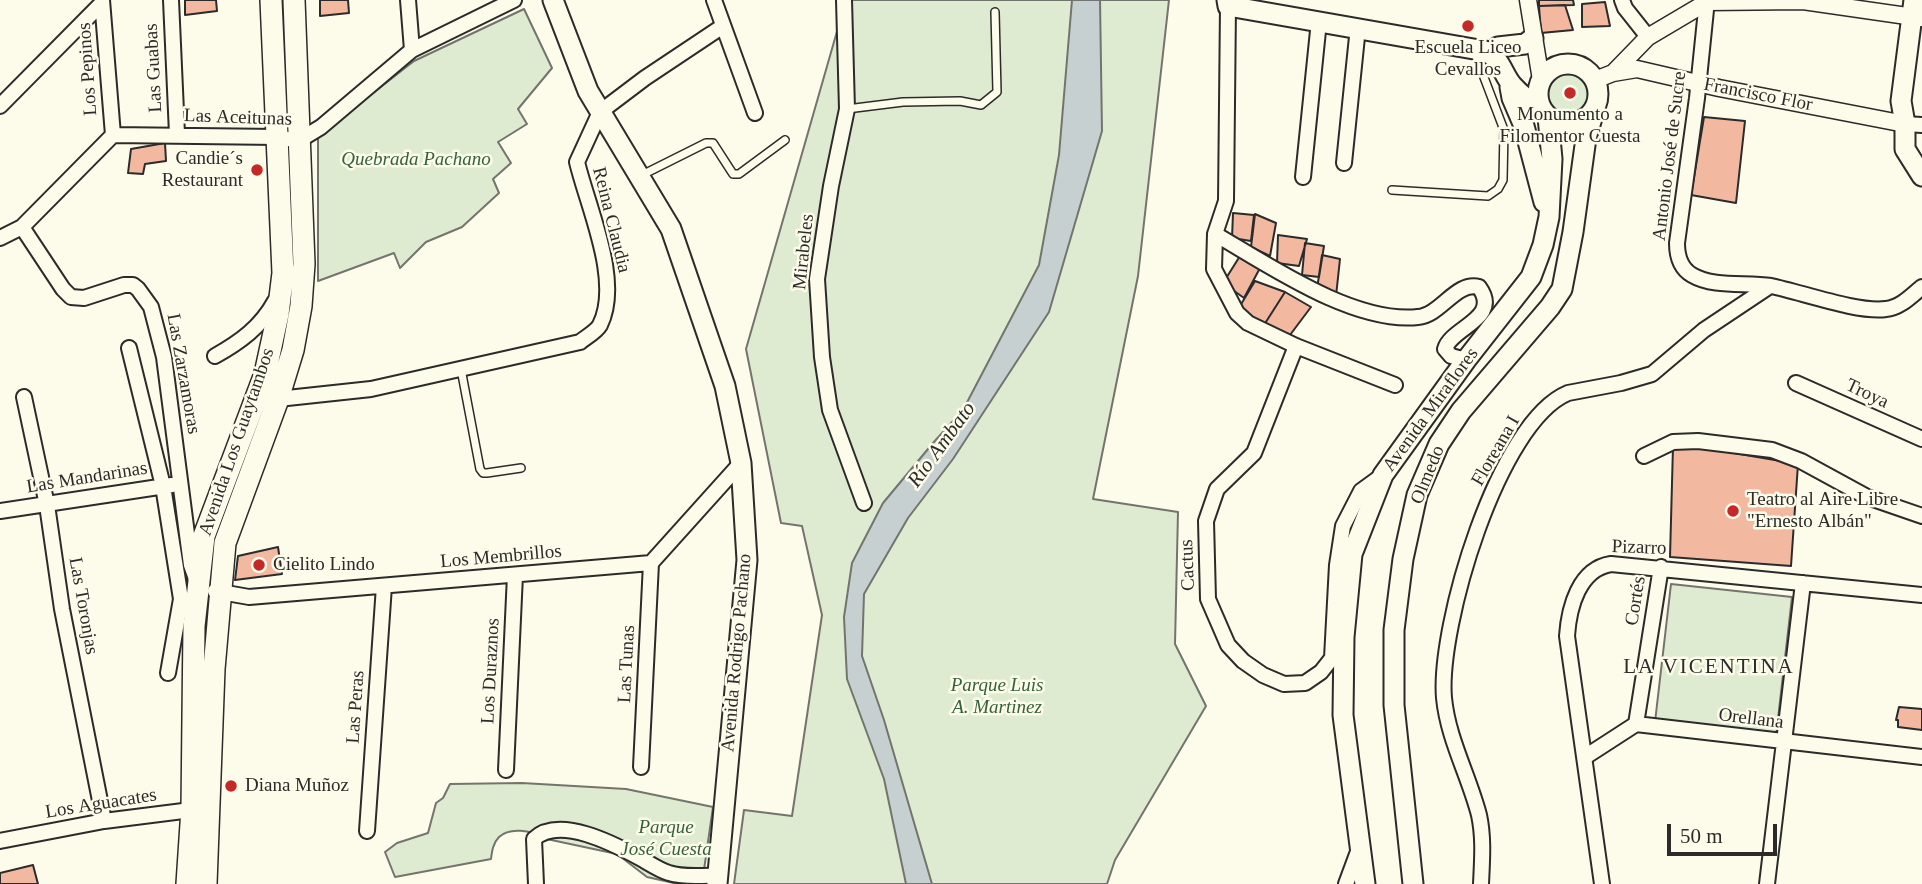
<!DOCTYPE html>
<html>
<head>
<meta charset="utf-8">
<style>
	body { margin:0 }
	#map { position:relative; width:1922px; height:884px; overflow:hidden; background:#fdfbea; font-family:Georgia,serif }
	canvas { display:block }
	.scale { position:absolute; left:1667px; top:824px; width:110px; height:32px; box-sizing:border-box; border:4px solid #2b2b2b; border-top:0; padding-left:9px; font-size:21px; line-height:24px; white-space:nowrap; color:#2b2b2b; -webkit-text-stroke:5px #fdfbea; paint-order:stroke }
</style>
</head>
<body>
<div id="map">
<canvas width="1922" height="884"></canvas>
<div class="scale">50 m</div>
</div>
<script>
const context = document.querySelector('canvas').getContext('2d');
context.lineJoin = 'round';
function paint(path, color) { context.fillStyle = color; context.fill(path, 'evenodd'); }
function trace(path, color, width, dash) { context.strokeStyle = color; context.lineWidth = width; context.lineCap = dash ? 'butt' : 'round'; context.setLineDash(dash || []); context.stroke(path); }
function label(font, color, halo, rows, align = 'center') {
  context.font = font + ' Georgia,serif'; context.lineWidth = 5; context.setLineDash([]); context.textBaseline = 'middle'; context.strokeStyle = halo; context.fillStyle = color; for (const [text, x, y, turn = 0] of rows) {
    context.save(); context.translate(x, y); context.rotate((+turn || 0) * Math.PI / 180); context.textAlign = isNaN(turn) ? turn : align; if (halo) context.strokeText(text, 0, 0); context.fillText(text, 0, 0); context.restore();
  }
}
const green = new Path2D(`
	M846 0H1169L1138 276 1093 499 1178 512 1175 644 1206 706 1115 860 1107 884H734L744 810 792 816 822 615 802 526 781 523 746 349Z
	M524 9 552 68 518 109 527 124 498 142 511 163 493 179 499 193 462 227 426 242 400 268 394 253 318 281V136L414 61Z
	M1542 93a26 26 0 1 1 52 0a26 26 0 1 1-52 0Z
	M1671 584 1792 597 1776 736 1655 722Z
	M522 783 626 789 713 807 702 884 674 883 647 877 617 854 542 838C532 830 509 827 499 837 493 843 492 851 491 859L395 877 385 852 397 843 428 833 436 803 443 798 450 784Z`);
paint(green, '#deebd1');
trace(green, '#74746e', 2);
const water = new Path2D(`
	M1072 0H1100L1102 131 1049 312 953 459 908 518 864 594 862 656 884 720 932 884H906L884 779 847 679 844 617 852 563 883 503 933 443 963 410 1039 265 1059 155Z`);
paint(water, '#c7d0d0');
trace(water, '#74746e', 2);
const building = new Path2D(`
	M185 0H216L217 11 185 15Z
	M320 0H348L349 13 320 16Z
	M1539 0H1573L1574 5 1539 6Z
	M1605 2 1610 26 1582 27V4Z
	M1565 5 1573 30 1541 33 1539 6Z
	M1704 117 1745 121 1736 203 1691 195Z
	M165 143 166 161 145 164 143 174 128 173 131 149Z
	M1233 213 1254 215 1251 241 1232 238Z
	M1255 214 1276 223 1270 256 1251 247Z
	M1278 235 1307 239 1299 266 1277 263Z
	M1305 243 1324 246 1319 277 1302 275Z
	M1322 255 1340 259 1336 296 1317 289Z
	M1240 256 1260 268 1244 298 1223 283Z
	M1255 281 1285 292 1264 325 1237 311Z
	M1285 292 1311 307 1290 335 1264 325Z
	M1673 446 1699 447 1798 464 1791 566 1670 557Z
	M278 547 282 574 235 580 238 556Z
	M1899 707 1922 709V730L1898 727V720H1896Z
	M33 865 38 884H0V873Z`);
paint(building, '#f2b8a0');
trace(building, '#2b2b2b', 2);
const service = new Path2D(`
	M847 109 903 102 960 101 981 105 997 92 995 12
	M640 176 706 143H713L733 174H739L785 140
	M1392 190 1488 196 1498 189 1503 180 1504 130 1474 51
	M461 369 480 469 483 473H487L521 468`);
const minor = new Path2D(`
	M102 0 113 135
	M171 0 177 134
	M408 0 412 50
	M714 0 755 113
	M844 0 847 109 831 186 817 279 822 357 830 410 864 503
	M1622 0 1625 8 1648 37
	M1707 0 1697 98 1677 243C1677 256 1680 268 1692 275 1714 288 1746 282 1771 286 1801 292 1858 313 1886 309 1900 308 1911 296 1922 287
	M1228 6 1226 201 1215 234 1214 269 1237 313 1248 323 1296 346 1395 385
	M0 106 102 3
	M1905 124 1922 125
	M1344 163 1358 27
	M1303 177 1319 21
	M22 227 63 289 71 297 84 298 124 285H133L138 289 151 307 164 357 191 565 196 579
	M1215 234C1270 266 1354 324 1418 317 1441 315 1456 281 1479 287 1502 319 1451 327 1445 349L1451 356 1466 360
	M0 238 22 227 113 135 278 137 298 141 321 127 412 50 514 0
	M1296 346 1254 453 1217 489 1206 521 1208 599 1228 645 1243 661 1263 675 1284 684 1305 683 1321 672 1332 658 1337 565 1343 526 1361 491 1383 475
	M129 348 163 486 181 599 168 673
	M215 356C240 342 261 327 275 301
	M1796 383 1922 439
	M24 397 47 505 62 609 104 821
	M278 399 371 389 580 342C586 337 596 332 600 325 622 281 588 208 577 162L600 112 645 78 723 26
	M1644 456 1673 442 1698 441 1772 450 1801 461 1867 497 1922 516
	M0 511 172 485
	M215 591 249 597 651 563 741 463
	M1636 724 1661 567
	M1585 757 1636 724 1922 757
	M641 767 651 563
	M506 770 515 575
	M367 831 384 586
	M0 841 104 821 199 809
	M536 884 534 839C559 815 614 844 640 858 649 863 659 870 669 873 683 878 703 875 718 876
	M1346 884 1359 849
	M1481 884C1482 861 1484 838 1479 815 1469 776 1448 739 1444 698 1438 627 1498 422 1568 393L1621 383 1652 374 1704 330 1770 286
	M1602 884 1567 636C1569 607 1579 569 1611 564L1922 595
	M1767 884 1803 583`);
const tertiary = new Path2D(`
	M1528 0 1541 80
	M1613 73 1648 37 1707 2 1803 1 1921 18
	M1595 80 1613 73 1637 69 1719 88 1905 124`);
const secondary = new Path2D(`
	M553 0 588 91 671 229 725 386 741 463 747 560 717 884
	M1227 0 1228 6 1485 51C1501 58 1502 73 1512 85 1521 95 1531 103 1542 110
	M1914 0 1901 101 1905 124V149L1922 176
	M1498 47 1525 44 1533 38
	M1538 94a30 30 0 1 1 60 0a30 30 0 1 1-60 0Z
	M1510 87 1512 98 1524 126 1544 202
	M1365 884 1343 715 1344 637 1352 554 1383 475 1466 360 1531 277 1543 245 1549 217 1552 159 1548 117
	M1413 884 1394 705V630L1403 559 1417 495 1439 444 1461 411 1550 307 1562 289 1573 232 1586 138 1595 108`);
const primary = new Path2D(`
	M187 884 192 809 194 626 204 536 265 374 278 314 283 273 271 0
	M206 884 214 669 225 543 278 399 293 350 301 306 304 264 294 0`);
trace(service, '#2b2b2b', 10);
trace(minor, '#2b2b2b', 18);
trace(tertiary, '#2b2b2b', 19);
trace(secondary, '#2b2b2b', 23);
trace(primary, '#2b2b2b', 24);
trace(service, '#fdfbea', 7);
trace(minor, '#fdfbea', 14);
trace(tertiary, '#fdfbea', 16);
trace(secondary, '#fdfbea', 19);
trace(primary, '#fdfbea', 21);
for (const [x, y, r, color] of [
	[1468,26,7,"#c62828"],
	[1570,93,7,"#c62828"],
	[257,170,7,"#c62828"],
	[1733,511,7,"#c62828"],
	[259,565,7,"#c62828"],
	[231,786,7,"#c62828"]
]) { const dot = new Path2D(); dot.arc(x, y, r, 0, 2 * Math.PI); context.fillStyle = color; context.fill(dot); trace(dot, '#fdfbea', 2.5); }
label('19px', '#2b2b2b', '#fdfbea', [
	["Escuela Liceo",1468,48,"center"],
	["Cevallos",1468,70,"center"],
	["Monumento a",1570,115,"center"],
	["Filomentor Cuesta",1570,137,"center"],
	["Candie´s",243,159,"right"],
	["Restaurant",243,181,"right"],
	["Teatro al Aire Libre",1747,500],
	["\"Ernesto Albán\"",1747,522],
	["Cielito Lindo",273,565],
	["Diana Muñoz",245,786]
], 'left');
label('19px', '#2b2b2b', '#fdfbea', [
	["Las Guabas",154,68,-93],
	["Los Pepinos",88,69,-94],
	["Francisco Flor",1758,95,11],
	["Las Aceitunas",238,118,2],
	["Antonio José de Sucre",1670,156,-83],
	["Reina Claudia",611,220,76],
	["Mirabeles",804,252,-84],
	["Las Zarzamoras",183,374,80],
	["Troya",1867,394,25],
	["Avenida Miraflores",1431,410,-54],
	["Avenida Los Guaytambos",237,442,-71],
	["Floreana I",1496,451,-60],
	["Olmedo",1428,475,-68],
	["Las Mandarinas",87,478,-9],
	["Pizarro",1639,548,2],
	["Los Membrillos",501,557,-5],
	["Cactus",1188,565,-92],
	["Cortés",1636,601,-81],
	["Las Toronjas",83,606,80],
	["Avenida Rodrigo Pachano",737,653,-85],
	["Las Tunas",627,664,-87],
	["Los Duraznos",491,671,-87],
	["Las Peras",356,707,-86],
	["Orellana",1751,719,7],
	["Los Aguacates",101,804,-9]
]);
label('italic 19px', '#34623c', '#fdfbea', [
	["Quebrada Pachano",416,160],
	["Parque Luis",997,686],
	["A. Martinez",997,708],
	["Parque",666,828],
	["José Cuesta",666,850]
]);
label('italic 21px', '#2b2b2b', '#fdfbea', [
	["Río Ambato",942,445,-54]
]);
context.letterSpacing = '2px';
label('21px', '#2b2b2b', '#fdfbea', [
	["LA VICENTINA",1709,667]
]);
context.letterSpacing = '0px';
</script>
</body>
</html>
